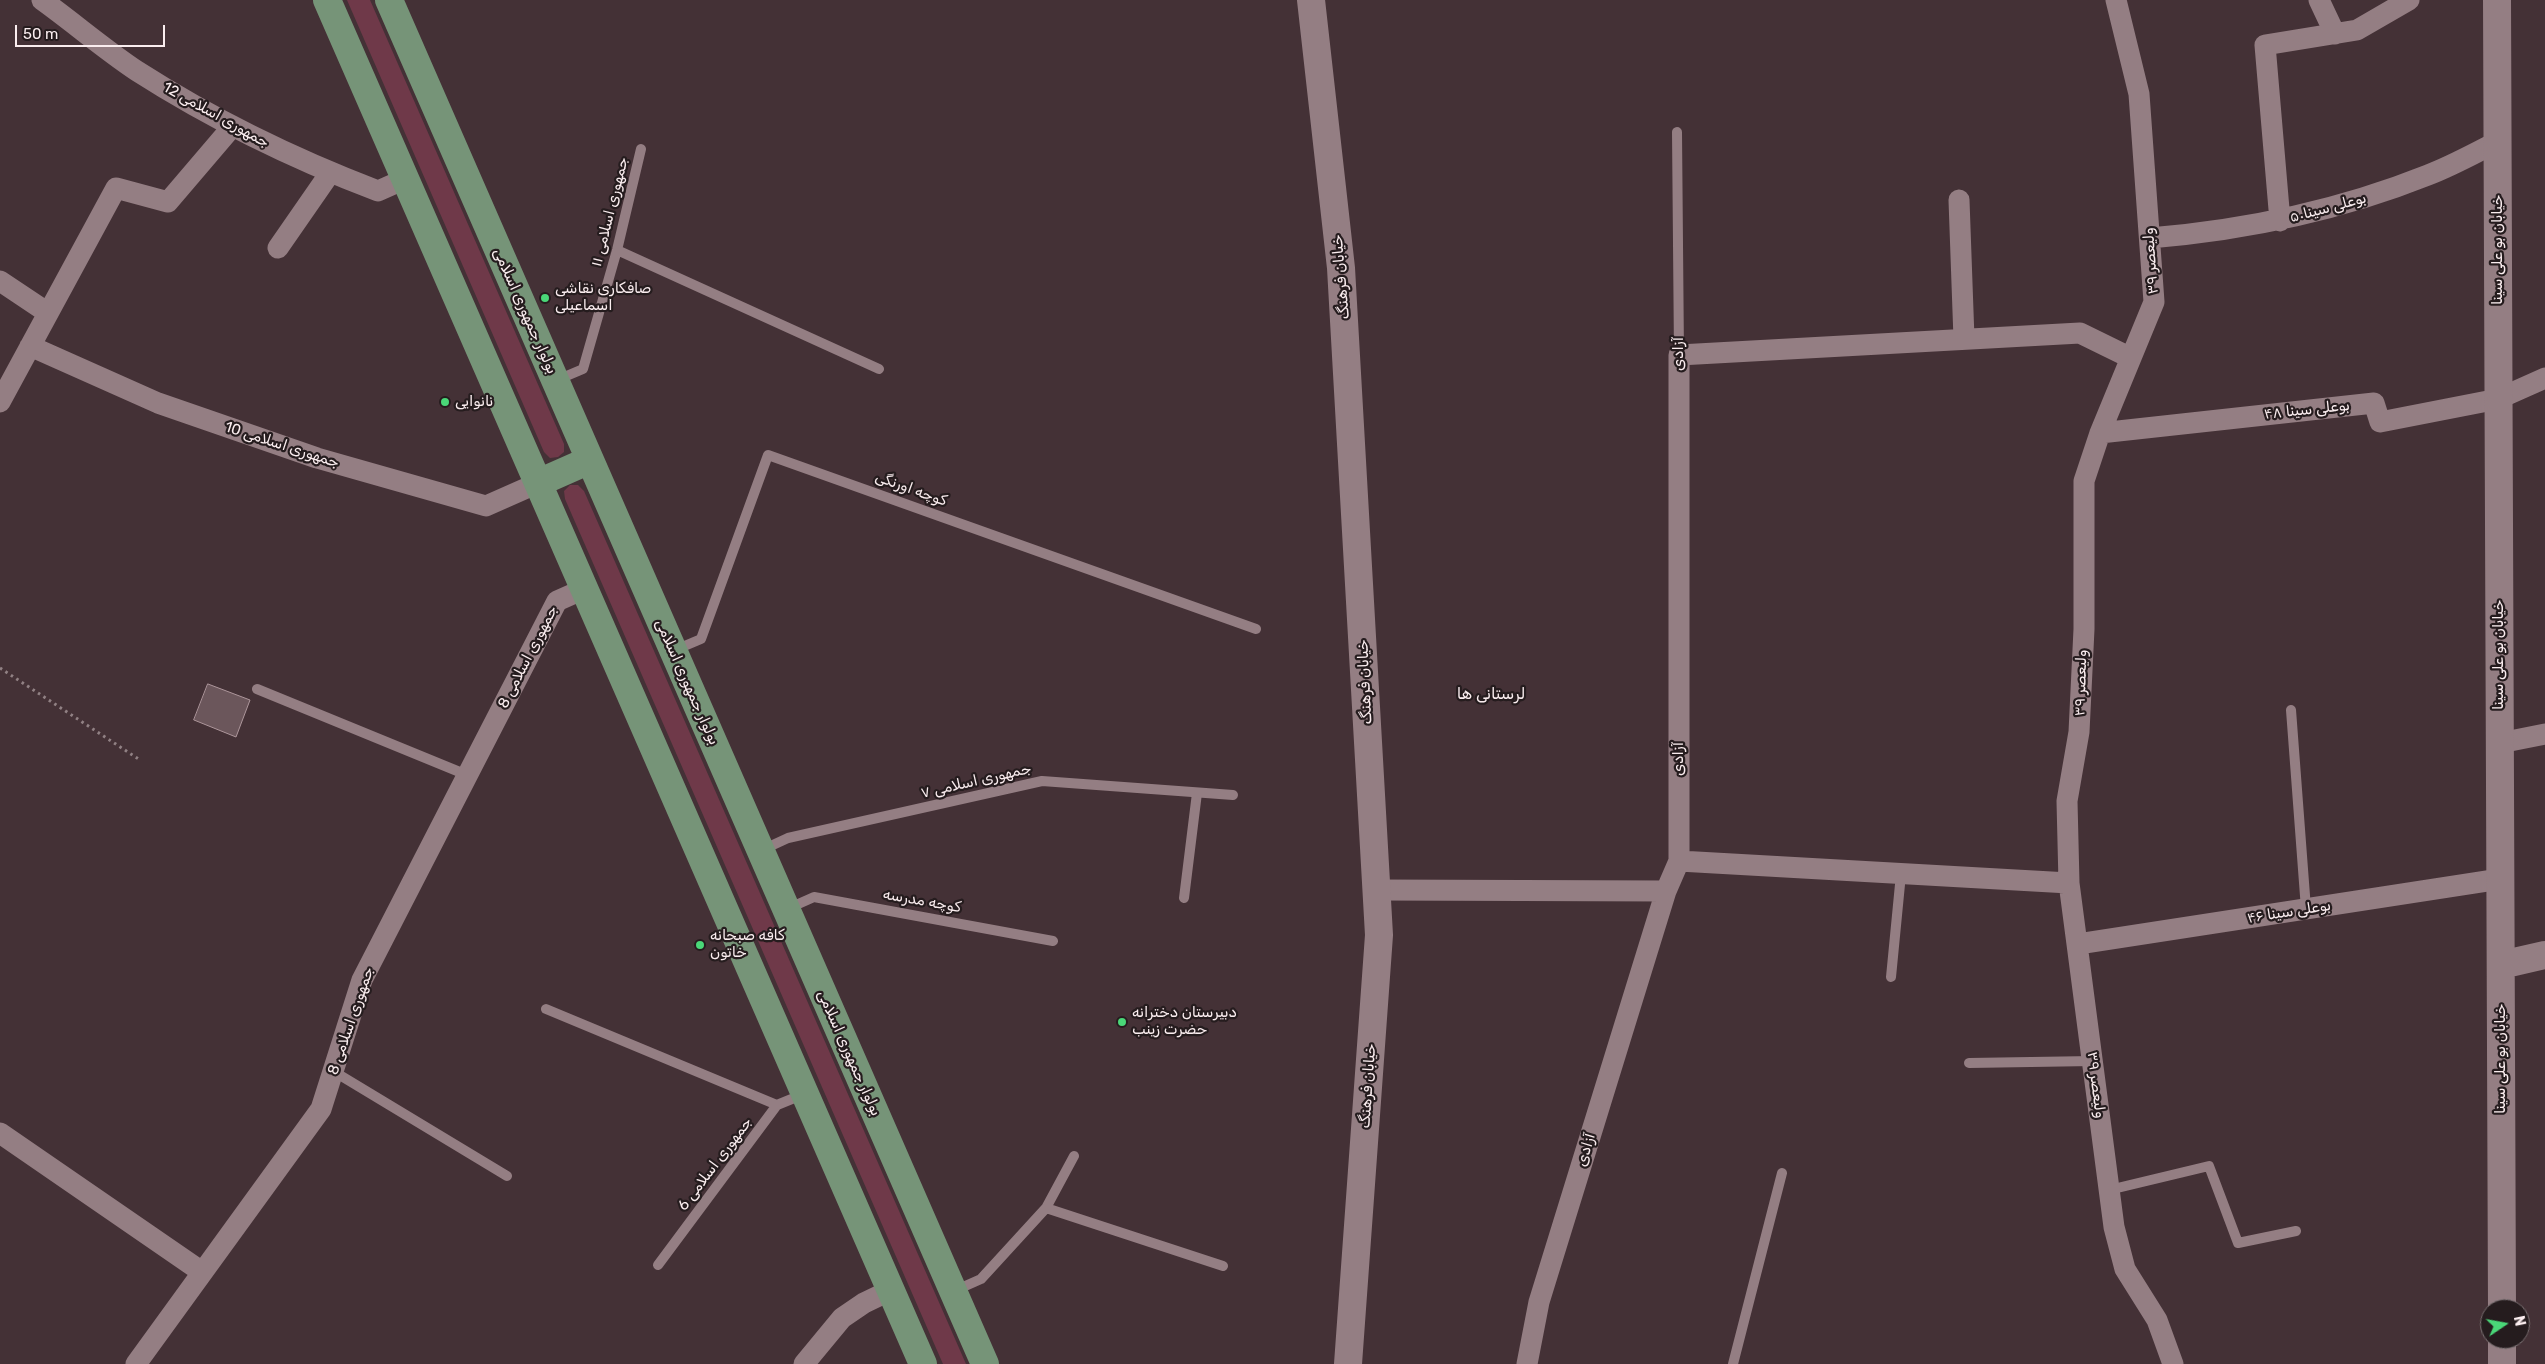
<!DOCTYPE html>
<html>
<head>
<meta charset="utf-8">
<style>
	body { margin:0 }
	#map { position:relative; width:2545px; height:1364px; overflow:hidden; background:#443136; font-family:Rubik,sans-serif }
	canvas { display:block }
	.north { position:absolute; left:2480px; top:1299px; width:50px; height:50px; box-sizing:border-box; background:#251c1e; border:1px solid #7a7072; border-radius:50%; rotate:78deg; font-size:14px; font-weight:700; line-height:20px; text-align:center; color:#faedef }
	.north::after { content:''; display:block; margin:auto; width:18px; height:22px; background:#4ad778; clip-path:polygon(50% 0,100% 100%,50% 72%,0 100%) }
	.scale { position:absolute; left:15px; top:25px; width:150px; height:22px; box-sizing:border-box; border:2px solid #faedef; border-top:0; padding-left:6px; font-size:15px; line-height:18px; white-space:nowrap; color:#faedef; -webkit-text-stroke:4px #251c1e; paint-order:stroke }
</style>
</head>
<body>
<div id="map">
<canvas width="2545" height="1364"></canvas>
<div class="north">N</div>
<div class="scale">50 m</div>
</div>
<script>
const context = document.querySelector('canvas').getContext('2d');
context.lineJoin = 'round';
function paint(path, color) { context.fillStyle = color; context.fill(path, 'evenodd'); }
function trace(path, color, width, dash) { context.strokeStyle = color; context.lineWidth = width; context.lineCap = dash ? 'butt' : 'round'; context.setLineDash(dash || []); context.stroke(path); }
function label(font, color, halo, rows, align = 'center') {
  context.font = font + ' Rubik,"Noto Naskh Arabic",sans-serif'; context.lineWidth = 4.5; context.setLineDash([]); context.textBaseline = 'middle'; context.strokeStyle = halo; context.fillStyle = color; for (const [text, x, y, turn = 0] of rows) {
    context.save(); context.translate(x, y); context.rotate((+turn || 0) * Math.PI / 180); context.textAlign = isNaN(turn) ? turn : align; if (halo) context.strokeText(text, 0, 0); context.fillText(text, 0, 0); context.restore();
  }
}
paint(new Path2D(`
	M347 0H370L564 444V452L558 457 550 458 544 452Z
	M570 485H578L584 491 966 1364H943L565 499 564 491Z`), '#6f3949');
const building = new Path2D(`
	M208 684 250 700 236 737 194 720Z`);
paint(building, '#6b565b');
trace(building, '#ad969b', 1);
trace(new Path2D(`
	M0 668 140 760`), '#918184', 3, [2.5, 4]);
trace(new Path2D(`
	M1677 132 1679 355
	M617 250 879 369
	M557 380 583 369 617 250 641 149
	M675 650 701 639 768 455 1256 629
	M257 689 467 775
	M2291 710 2306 909
	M762 850 788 838 1042 781 1233 795
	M1184 898 1197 793
	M787 909 814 897 1053 941
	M1891 977 1901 874
	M546 1009 777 1105
	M1969 1063 2093 1061
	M333 1071 507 1176
	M2109 1190 2209 1166 2238 1243 2296 1231
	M1046 1208 1223 1266
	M658 1265 777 1105 804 1094
	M954 1291 981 1279 1046 1208 1074 1156
	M1733 1364 1782 1173`), '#947e83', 10);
trace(new Path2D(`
	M42 0C74 23 104 49 137 71 212 119 294 159 378 191L405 179
	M2116 0 2139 94 2154 302 2100 433 2084 481V629L2079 732 2067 801 2069 883 2114 1227 2125 1269 2157 1320 2173 1364
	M2319 0 2335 34
	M1959 200 1964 339
	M2280 221 2265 45 2357 30 2409 0
	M2150 238C2246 230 2338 211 2428 175 2452 166 2475 153 2497 142
	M278 248 330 173
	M0 281 48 313
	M30 346 158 403 317 458 486 506 538 483
	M0 402 116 188 168 202 232 127
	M2100 433 2374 403 2380 422 2498 399 2545 378
	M2500 743 2545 734
	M1679 861 2069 883
	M1377 890 1666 891
	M2078 944 2500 879
	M0 1133 202 1272
	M136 1364 321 1109 362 980 557 601 584 589
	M804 1364 842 1318 864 1303 891 1290
	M1527 1364 1539 1302 1666 891 1679 861V355L2080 333 2131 358`), '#947e83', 21);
trace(new Path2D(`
	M1311 0 1341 268 1379 935 1348 1364
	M2497 0 2502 1309
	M2501 965 2545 955
	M2502 1339V1364`), '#947e83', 28);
trace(new Path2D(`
	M327 0 923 1364
	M389 0 985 1364
	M538 483 590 460`), '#769478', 28);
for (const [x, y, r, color] of [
	[545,298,5,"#4ad778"],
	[445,402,5,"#4ad778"],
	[700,945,5,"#4ad778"],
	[1122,1022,5,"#4ad778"]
]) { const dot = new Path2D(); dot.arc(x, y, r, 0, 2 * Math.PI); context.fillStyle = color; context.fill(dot); trace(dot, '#251c1e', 2); }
label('15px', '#faedef', '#251c1e', [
	["جمهوری اسلامی 12",216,115,29],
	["بوعلی سینا۵۰",2328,208,-15],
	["جمهوری اسلامی ۱۱",610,212,-76],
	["خیابان بو علی سینا",2498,250,-90],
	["ولیعصر ۳۹",2151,261,-94],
	["خیابان فرهنگ",1341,277,-95],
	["بولوار جمهوری اسلامی",525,311,66],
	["آزادی",1679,354,-90],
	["بوعلی سینا ۴۸",2307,410,-6],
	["جمهوری اسلامی 10",282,445,18],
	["کوچه اورنگی",911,489,20],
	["خیابان بو علی سینا",2499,655,-90],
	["جمهوری اسلامی 8",528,657,-63],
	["بولوار جمهوری اسلامی",687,682,66],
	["خیابان فرهنگ",1365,682,-93],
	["ولیعصر ۳۹",2081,683,-88],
	["آزادی",1679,759,-90],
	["جمهوری اسلامی ۷",976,781,-13],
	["کوچه مدرسه",922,901,10],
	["بوعلی سینا ۴۶",2289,912,-9],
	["جمهوری اسلامی 8",351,1021,-71],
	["بولوار جمهوری اسلامی",849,1053,66],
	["خیابان بو علی سینا",2501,1059,-90],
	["ولیعصر ۳۹",2096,1085,83],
	["خیابان فرهنگ",1368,1086,-86],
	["آزادی",1586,1150,-73],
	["جمهوری اسلامی 6",715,1164,-53]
]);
label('15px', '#faedef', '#251c1e', [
	["صافکاری نقاشی",555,289],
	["اسماعیلی",555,306],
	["نانوایی",455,402],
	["کافه صبحانه",710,936],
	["خاتون",710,953],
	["دبیرستان دخترانه",1132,1013],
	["حضرت زینب",1132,1030]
], 'left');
label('16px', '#faedef', '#251c1e', [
	["لرستانی ها",1491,694]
]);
</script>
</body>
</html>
